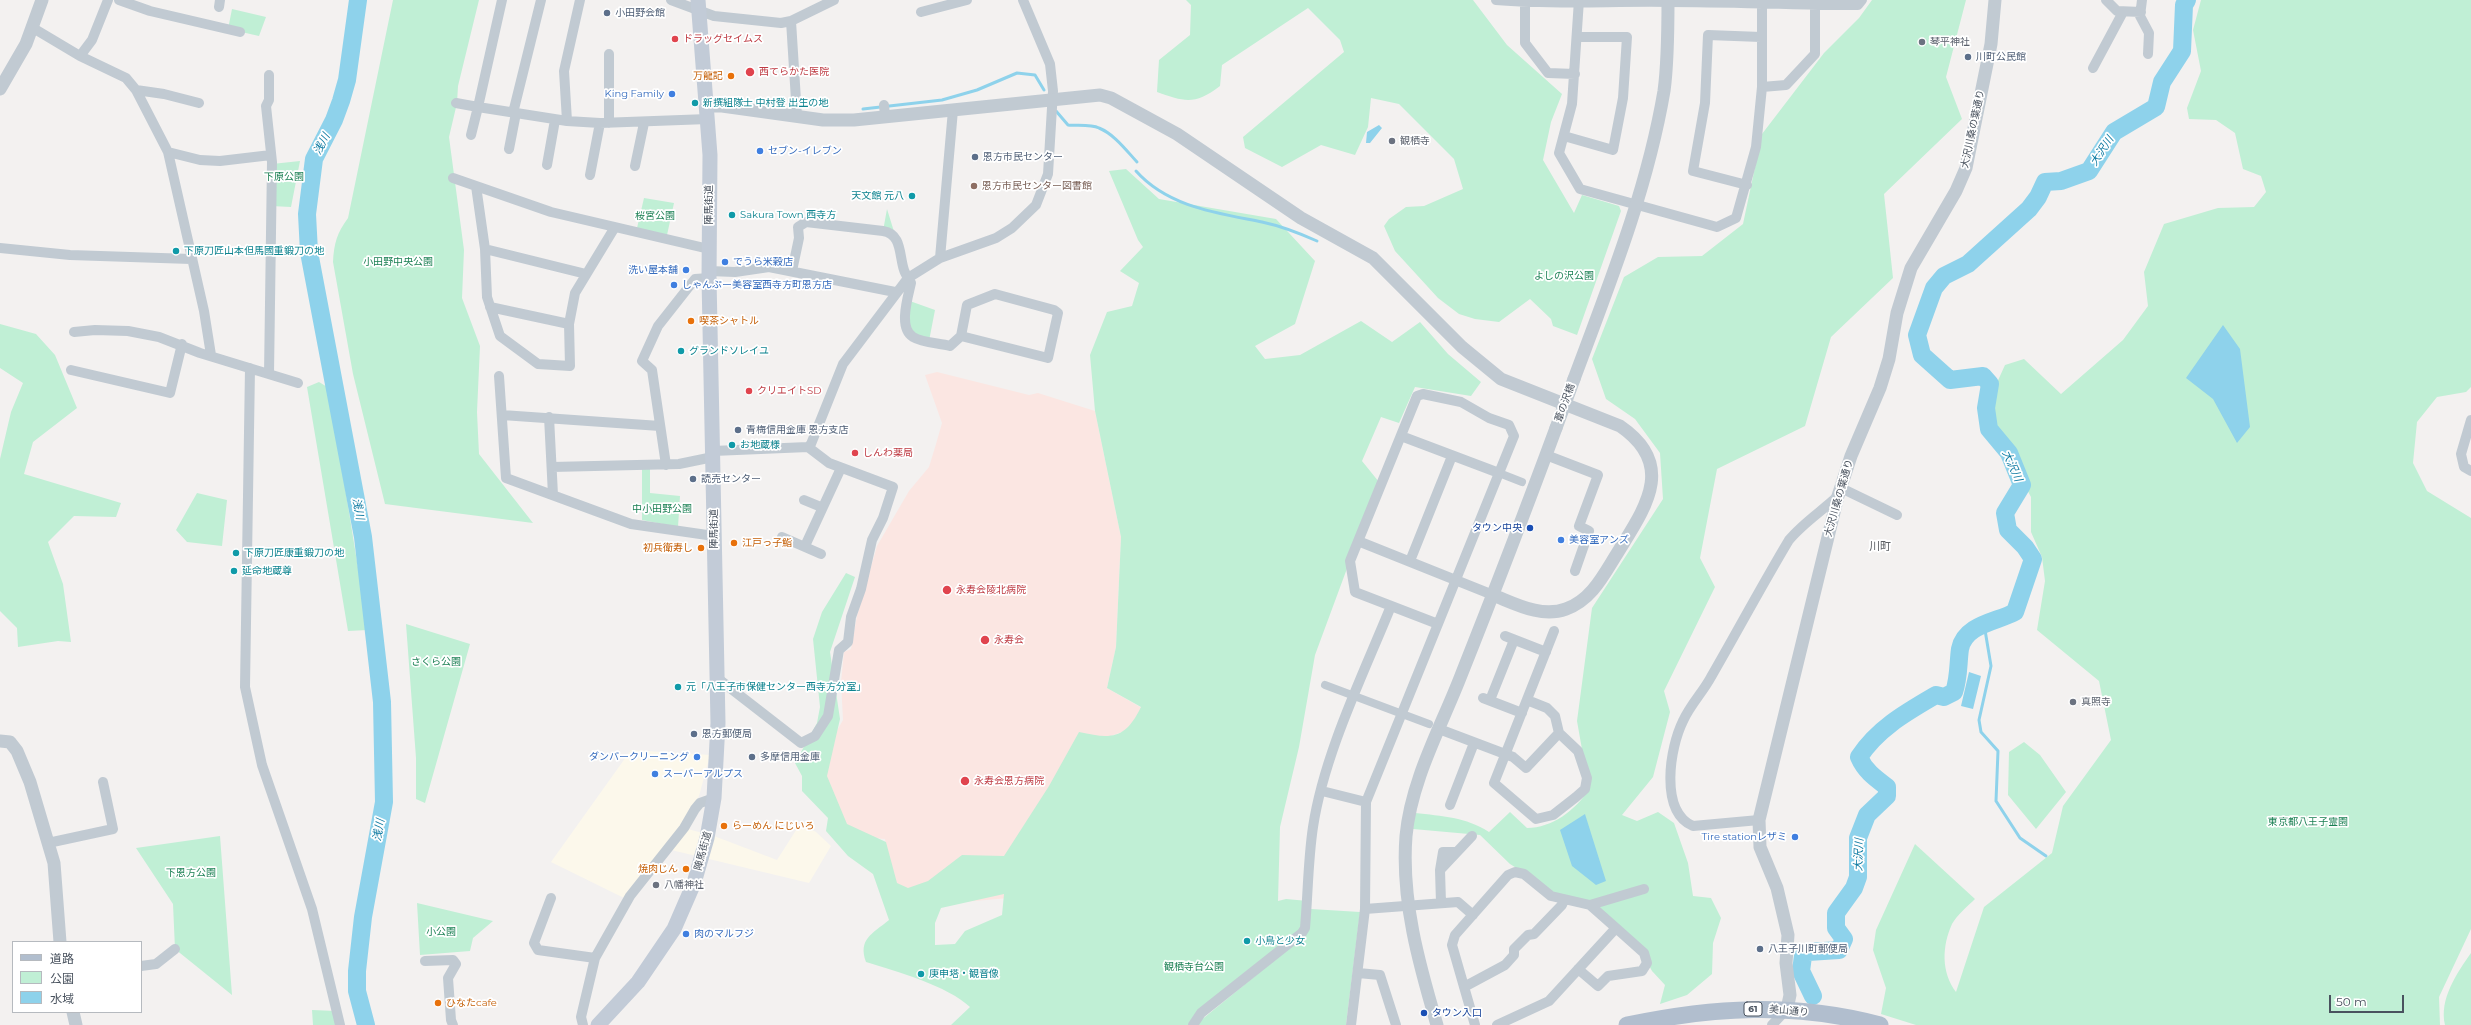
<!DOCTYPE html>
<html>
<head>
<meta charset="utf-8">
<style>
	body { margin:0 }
	#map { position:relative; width:2471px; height:1025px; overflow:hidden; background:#f3f1f0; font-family:Montserrat,"Noto Sans JP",sans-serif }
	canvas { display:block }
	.legend { position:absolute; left:12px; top:941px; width:130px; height:72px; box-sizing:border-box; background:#fff; border:1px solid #b6babf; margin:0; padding:5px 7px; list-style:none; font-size:12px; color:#49525e }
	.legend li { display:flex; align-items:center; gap:8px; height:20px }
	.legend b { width:20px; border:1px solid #b6babf }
	.scale { position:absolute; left:2329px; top:995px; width:75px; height:18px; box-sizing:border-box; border:2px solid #49525e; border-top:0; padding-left:5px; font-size:12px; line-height:14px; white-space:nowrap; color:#49525e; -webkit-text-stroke:3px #fff; paint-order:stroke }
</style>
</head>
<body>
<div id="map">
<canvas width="2471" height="1025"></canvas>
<ul class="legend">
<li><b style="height:5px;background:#b1bece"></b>道路</li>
<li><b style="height:11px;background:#c0efd5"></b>公園</li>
<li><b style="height:11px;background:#8ed2eb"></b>水域</li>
</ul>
<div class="scale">50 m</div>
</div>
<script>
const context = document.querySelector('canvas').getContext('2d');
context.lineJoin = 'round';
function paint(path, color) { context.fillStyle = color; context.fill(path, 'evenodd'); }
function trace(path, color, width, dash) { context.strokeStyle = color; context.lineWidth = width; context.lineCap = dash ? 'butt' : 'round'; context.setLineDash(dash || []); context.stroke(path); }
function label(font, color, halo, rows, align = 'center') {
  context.font = font + ' Montserrat,"Noto Sans JP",sans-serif'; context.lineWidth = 3.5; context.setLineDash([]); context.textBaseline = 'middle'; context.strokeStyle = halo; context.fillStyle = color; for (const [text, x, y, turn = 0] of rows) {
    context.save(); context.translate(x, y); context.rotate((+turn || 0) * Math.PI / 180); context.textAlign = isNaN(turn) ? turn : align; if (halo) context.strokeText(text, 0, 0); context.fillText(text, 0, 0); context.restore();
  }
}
paint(new Path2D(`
	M631 750 710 755 699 796 680 827 714 836 777 860 800 824 816 832 831 846 809 883 663 848 624 898 551 862Z`), '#fcf8eb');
paint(new Path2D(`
	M937 372 1029 395 1038 393 1095 411 1121 537 1116 647 1107 688 1142 708 1128 730 1105 738 1008 898 942 904 894 894 885 839 862 837 840 822 813 773 843 720 841 682 844 652 851 649 857 616 877 546 909 491 929 467 936 444 942 423 925 375Z`), '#fbe6e2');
paint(new Path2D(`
	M393 0H479L458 86 457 103 449 137 464 250 462 298 480 346 477 412 479 454 533 523 385 504 353 374 333 262C334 243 337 233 348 218Z
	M1186 0H1473L1507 45 1562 94 1551 122 1543 160 1574 213 1582 195 1619 206 1621 211 1577 335 1553 326 1551 319 1530 299 1499 322 1475 319 1459 314 1438 298 1395 251 1384 226 1389 219 1406 207 1424 206 1463 189 1454 159 1399 104 1371 98 1368 127 1355 155 1321 145 1282 167 1245 148 1243 137 1344 52 1340 40 1308 8 1222 65 1220 86C1195 105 1185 102 1157 92L1159 60 1190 35 1191 5Z
	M1872 0H1966L1946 77 1962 119 1884 194 1893 278 1831 337 1805 426 1717 469 1700 558 1715 587 1664 691 1670 712 1653 777 1622 815 1637 821 1658 812 1674 823 1688 863 1693 896 1711 898 1721 918 1713 943 1712 974 1687 995 1660 1004 1665 985 1652 971 1640 949 1590 905 1551 896 1526 874 1510 864 1480 835 1413 829 1415 813C1442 816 1466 817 1489 832L1510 812 1527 828C1552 828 1576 810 1589 789L1577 721 1592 608 1663 499 1660 453 1635 419 1606 399 1592 359 1624 277 1658 257 1702 256 1743 224 1762 134 1824 53 1859 18Z
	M2201 0H2471V387L2466 392 2437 397 2417 422 2413 463 2427 491 2471 518V929L2439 997 2440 1025H1916L1881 1014 1886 988 1873 950 1876 930 1915 844 1975 899C1968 906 1957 915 1952 924 1942 946 1941 972 1956 992L1984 907 2052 853 2063 806 2111 740 2099 681 2037 630 2045 581 2042 557 2031 532V497L1989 420 1995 387 2005 365 2024 359 2061 394 2123 340 2148 306 2144 272 2164 224 2218 208 2254 207 2266 192 2261 176 2243 169 2235 133 2216 120 2189 119 2187 108 2201 71 2193 30Z
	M232 9 266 17 259 36 228 29Z
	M300 161 291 207 271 206 272 164Z
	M1126 169 1159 199 1276 219 1315 261 1295 324 1255 346 1265 359 1300 355 1361 321 1392 342 1420 322 1448 354 1481 382 1471 396 1415 387 1399 423 1381 417 1362 461 1379 482 1315 655 1299 747 1280 827 1278 901 1286 899 1308 901 1305 928 1193 1025H951L970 1007C948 986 896 971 866 962 858 939 872 934 889 920L873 874 848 856 826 831 828 818 802 791V776L795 763 817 723 820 707 813 639 822 612 846 573 855 577 830 652 840 719 827 776 847 824 886 842 897 883 908 888 928 881 962 855 1004 856 1049 786 1079 732C1111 739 1125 740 1141 707L1107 688 1116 647 1121 537 1095 411 1090 355 1107 312 1132 306 1139 283 1120 271 1143 247 1138 240 1109 171ZM1004 894 1002 915 965 931 955 944 935 945V923L941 908Z
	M644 198 674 203 667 235 637 228Z
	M887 209 896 238 883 231Z
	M907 300 935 310 929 341 911 336Z
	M0 324 36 334 55 355 77 408 33 442 24 474 121 503 116 517 74 516 48 542 63 584 71 642 58 641 18 647 17 628 0 611V459L11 412 23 383 0 368Z
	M319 382 329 388 368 630 348 631 307 387Z
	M642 467 650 468V493L680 496 678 527 642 520Z
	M197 493 227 500 222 546 187 542 176 530Z
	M406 624 470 644 425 803 416 799V758Z
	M2024 742 2040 755 2066 792 2036 829 2008 795 2009 752Z
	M220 836 232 995 175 949 173 904 136 848Z
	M417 903 493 921 473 938 470 951 420 955Z
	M1311 909 1360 912 1346 1025H1198L1200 1021 1304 936Z
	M2471 953V1025H2445C2439 999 2457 973 2471 953Z
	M312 1010 336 1011 340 1025H313Z`), '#c0efd5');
paint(new Path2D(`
	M1379 125 1382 128 1370 143H1366L1367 132Z
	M2223 325 2240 349 2250 427 2237 443 2213 399 2186 378Z
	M1969 672 1981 676 1973 709 1961 706Z
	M1585 814 1606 881 1596 885 1572 866 1560 830Z`), '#8ed2eb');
trace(new Path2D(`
	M863 109 942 100 977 90 1017 73 1035 75 1044 90
	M1056 111 1068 125C1077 126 1091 124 1099 128 1114 134 1126 150 1137 162
	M1136 171C1168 207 1217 213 1262 222 1281 226 1299 233 1317 241
	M1984 624 1991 666 1979 720 1981 732 1998 751 1996 801 2020 838 2046 856`), '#8ed2eb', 3);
trace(new Path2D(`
	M358 0 347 80 341 101 334 120 314 159 307 214 309 252 363 537 382 702 384 802 363 917 357 971V991L366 1025
	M1813 996 1801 971 1803 956 1808 952 1839 950 1844 939 1836 928V913L1854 888 1858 877V838L1867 815 1887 796V787C1875 778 1865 771 1859 757 1878 728 1907 712 1936 695L1944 697 1954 692C1959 678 1958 663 1960 649 1965 624 1997 622 2015 612L2033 559 2025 547 2008 530 2005 513 2022 485 2009 453 1989 429 1986 408 1990 384 1983 376 1950 380 1922 355 1917 335 1934 288 1944 276 1968 264 2029 209 2038 197 2045 182 2061 181 2089 171 2114 132 2156 107 2162 82 2182 51 2184 5 2187 0`), '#8ed2eb', 18);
trace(new Path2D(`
	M1499 473 1522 482
	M1325 685 1429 724`), '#c1cad2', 8);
trace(new Path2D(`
	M119 0 150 11 240 32
	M502 0 478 107 567 121 600 123 708 119
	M671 0 714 16 781 23 791 21 834 0
	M1496 0C1553 5 1611 1 1669 2 1732 2 1795 5 1858 5L1862 0
	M1525 0V43L1548 73 1575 74
	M1579 0 1572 104 1559 153 1580 189 1717 227 1736 218 1756 147 1762 87V0
	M2106 0 2117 11 2141 12
	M2142 0 2140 16 2149 33 2148 54
	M219 7 220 0
	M921 12 967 0
	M791 21 797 116
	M33 28 80 56 126 78 136 90 168 152 204 311 211 355
	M80 56 92 40 108 0
	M2093 68 2123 12
	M269 75V100L266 106 272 162 269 374
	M1762 87 1786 85 1815 54V0
	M136 90 164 94 199 103
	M456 103 478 107 471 135
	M884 105 885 116
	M513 113 541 0
	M567 121 564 71 580 0
	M609 123V54
	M1564 136 1613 150 1623 98 1627 37H1577
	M509 149 516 113
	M168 152 200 160 220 161 271 155
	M547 165 555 120
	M635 166 644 123
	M590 175 600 123
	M453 178 551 212 709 249
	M1747 185 1693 171 1705 103 1708 35 1761 37
	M476 186 485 249 487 297 500 336 538 364 570 366 569 324 575 293 615 227
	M0 248 70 255 191 259
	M485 249 586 274
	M940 258 953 110
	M709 271 735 272 769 267 895 292
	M792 271 799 238 798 227 806 222 883 231C902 234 899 255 904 270 905 274 909 279 911 283 908 297 898 328 913 337 923 343 939 343 950 346L961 336 967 305 995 294 1054 310 1058 313 1048 358 961 336
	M490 307 569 324
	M74 332 95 330 128 331 159 337 200 353 298 383
	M250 368 245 687 262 765 312 909 340 1025
	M71 370 170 393 182 344
	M499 376 506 478 631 524 714 536
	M502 415 660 426
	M549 417 553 495
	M2471 420 2461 454 2464 467 2471 471
	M1401 436 1499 473
	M713 451 808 447 811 444 843 364 908 278 940 258 996 238 1012 228 1036 205 1048 174 1053 91 1050 64 1023 0
	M1546 455 1598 475 1579 526 1589 531 1575 571
	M666 465 652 370 642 361 658 326 695 279 709 278
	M552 467 679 464 713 457
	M1841 488 1897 515
	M804 500 821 507
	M782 537 821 554
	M1358 541 1493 595
	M805 546 841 468
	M1410 561 1452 456
	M1505 636 1546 652
	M716 677 801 743 815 736 828 716 839 650 848 642 851 617 861 589 872 540 883 518 893 487 829 463 808 447
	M1483 698 1522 713
	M1490 700 1514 640
	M1527 700 1547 708 1555 716 1559 733 1578 751 1587 778 1585 789 1576 797 1553 815 1536 819 1494 783 1554 631
	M1439 729 1513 757 1526 768 1559 733
	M1322 791 1366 802
	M1450 805 1474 743
	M1759 820 1693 826C1659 811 1670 747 1683 721 1690 705 1703 692 1711 677 1737 632 1762 585 1789 540 1803 523 1822 511 1838 496
	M48 843 113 829 103 782
	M1440 870 1443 852H1457
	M551 898 534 943 538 950 595 958
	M1441 903 1440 870 1472 836
	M1590 905 1644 889
	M1365 909 1458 902 1473 915
	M425 961 453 960 456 964 448 978 451 1020 453 1025
	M141 966 156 964 175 949
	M1578 969 1598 986 1608 976 1642 971 1647 963 1644 953 1616 928
	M1358 973 1380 975 1396 1025
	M1464 987 1505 965 1514 955V949L1528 935 1534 934 1562 905 1564 900
	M583 1025 581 1017 595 958 630 896 684 828 695 809 700 803 714 798
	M1193 1025 1201 1013 1302 933 1305 928C1308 894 1308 860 1313 827 1324 754 1363 675 1391 606
	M1351 1025 1365 909 1366 802 1514 436 1509 425 1489 418 1461 402 1423 394 1417 396 1350 561 1355 592 1438 624
	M1475 1025 1452 945 1455 935 1508 875 1515 872 1524 874 1551 896 1590 905 1616 928 1549 1001 1497 1025
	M1772 1025 1787 1009`), '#c1cad2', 10);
trace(new Path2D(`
	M0 89 26 44 42 0
	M708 106H722L823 120H854L1100 95 1111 98 1177 134 1301 218 1373 258 1462 347 1501 379 1620 426C1677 465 1645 508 1618 552 1604 574 1592 600 1566 609 1541 618 1516 604 1493 595
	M1574 379C1609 285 1647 191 1664 91 1668 62 1668 29 1668 0
	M0 741 10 742 17 751 30 782 54 863 60 942
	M1787 1009 1790 995 1786 963 1788 935 1777 888 1760 847 1759 820 1838 496 1851 456 1880 388 1889 359 1897 313 1911 268 1956 191 1966 168 1991 44 1995 0
	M73 1012 76 1025
	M1437 1025C1419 964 1401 900 1406 836 1411 781 1440 729 1460 678 1493 595 1525 512 1556 428`), '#c1cad2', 13);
trace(new Path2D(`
	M598 1025 638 982 674 929 694 883 707 838 714 798 718 723 709 278 710 155 698 0`), '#c2cbd7', 15);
trace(new Path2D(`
	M1627 1025C1713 1007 1793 1002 1880 1025`), '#b1bece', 17);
trace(new Path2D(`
	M1556 428 1574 379`), '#c1cad2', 13);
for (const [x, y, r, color] of [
	[607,13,4,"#5c6f8a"],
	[675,39,4,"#e0444e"],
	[1922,42,4,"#6b7280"],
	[1968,57,4,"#5c6f8a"],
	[750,72,5,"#e0444e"],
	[731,76,4,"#e8710a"],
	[672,94,4,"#3f7fe0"],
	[695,103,4,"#0f9aa8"],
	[1392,141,4,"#6b7280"],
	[760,151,4,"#3f7fe0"],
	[975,157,4,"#5c6f8a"],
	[974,186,4,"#8d6e63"],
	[912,196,4,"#0f9aa8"],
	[732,215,4,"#0f9aa8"],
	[176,251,4,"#0f9aa8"],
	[725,262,4,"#3f7fe0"],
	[686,270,4,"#3f7fe0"],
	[674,285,4,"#3f7fe0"],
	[691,321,4,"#e8710a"],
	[681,351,4,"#0f9aa8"],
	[749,391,4,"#e0444e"],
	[738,430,4,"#5c6f8a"],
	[732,445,4,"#0f9aa8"],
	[855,453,4,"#e0444e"],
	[693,479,4,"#5c6f8a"],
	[1530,528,4,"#1a4fb4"],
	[1561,540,4,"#3f7fe0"],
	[734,543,4,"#e8710a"],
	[701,548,4,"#e8710a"],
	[236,553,4,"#0f9aa8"],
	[234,571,4,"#0f9aa8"],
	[947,590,5,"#e0444e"],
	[985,640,5,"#e0444e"],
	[678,687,4,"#0f9aa8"],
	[2073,702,4,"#6b7280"],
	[694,734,4,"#5c6f8a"],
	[697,757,4,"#3f7fe0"],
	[752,757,4,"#5c6f8a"],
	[655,774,4,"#3f7fe0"],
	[965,781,5,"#e0444e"],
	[724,826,4,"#e8710a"],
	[1795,837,4,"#3f7fe0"],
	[686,869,4,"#e8710a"],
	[656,885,4,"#6b7280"],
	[686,934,4,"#3f7fe0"],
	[1247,941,4,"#0f9aa8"],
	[1760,949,4,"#5c6f8a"],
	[921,974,4,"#0f9aa8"],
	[438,1003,4,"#e8710a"],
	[1424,1013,4,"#1a4fb4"]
]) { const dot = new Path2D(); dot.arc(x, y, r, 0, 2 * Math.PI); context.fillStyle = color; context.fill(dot); trace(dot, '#fff', 1.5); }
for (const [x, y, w] of [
	[1753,1009,18]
]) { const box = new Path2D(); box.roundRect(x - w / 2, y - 7, w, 14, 3); context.fillStyle = '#fff'; context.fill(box); trace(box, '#49525e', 1); }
label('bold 9px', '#49525e', null, [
	["61",1753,1009]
]);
label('10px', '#4e5e75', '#fff', [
	["小田野会館",615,13],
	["川町公民館",1976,57],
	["恩方市民センター",983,157],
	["青梅信用金庫 恩方支店",746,430],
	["読売センター",701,479],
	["恩方郵便局",702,734],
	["多摩信用金庫",760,757],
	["八王子川町郵便局",1768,949]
], 'left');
label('10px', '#be3a42', '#fff', [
	["ドラッグセイムス",683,39],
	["西てらかた医院",759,72],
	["クリエイトSD",757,391],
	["しんわ薬局",863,453],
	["永寿会陵北病院",956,590],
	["永寿会",994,640],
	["永寿会恩方病院",974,781]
], 'left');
label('10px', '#5b616d', '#fff', [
	["琴平神社",1930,42],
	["観栖寺",1400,141],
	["真照寺",2081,702],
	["八幡神社",664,885]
], 'left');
label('10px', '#c56008', '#fff', [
	["万龍記",723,76,"right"],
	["喫茶シャトル",699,321],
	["江戸っ子鮨",742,543],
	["初兵衛寿し",693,548,"right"],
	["らーめん にじいろ",732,826],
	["焼肉じん",678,869,"right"],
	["ひなたcafe",446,1003]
], 'left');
label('10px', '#366cbe', '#fff', [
	["King Family",664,94,"right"],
	["セブン-イレブン",768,151],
	["でうら米穀店",733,262],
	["洗い屋本舗",678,270,"right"],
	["しゃんぷー美容室西寺方町恩方店",682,285],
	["美容室アンズ",1569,540],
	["ダンパークリーニング",689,757,"right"],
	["スーパーアルプス",663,774],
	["Tire stationレザミ",1787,837,"right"],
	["肉のマルフジ",694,934]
], 'left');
label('10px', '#0d838f', '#fff', [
	["新撰組隊士 中村登 出生の地",703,103],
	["天文館 元八",904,196,"right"],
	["Sakura Town 西寺方",740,215],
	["下原刀匠山本但馬國重鍛刀の地",184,251],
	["グランドソレイユ",689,351],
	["お地蔵様",740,445],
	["下原刀匠康重鍛刀の地",244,553],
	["延命地蔵尊",242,571],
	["元「八王子市保健センター西寺方分室」",686,687],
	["小鳥と少女",1255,941],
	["庚申塔・観音像",929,974]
], 'left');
label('10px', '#49525e', '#fff', [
	["大沢川桑の葉通り",1973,129,-78],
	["陣馬街道",709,205,-90],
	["葦の沢橋",1565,403,-70],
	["大沢川桑の葉通り",1839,498,-74],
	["陣馬街道",714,529,-90],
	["陣馬街道",703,851,-75],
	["美山通り",1789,1011,5]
]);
label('10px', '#197f52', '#fff', [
	["下原公園",284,177],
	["桜宮公園",655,216],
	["小田野中央公園",398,262],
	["よしの沢公園",1564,276],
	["中小田野公園",662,509],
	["さくら公園",436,662],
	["東京都八王子霊園",2308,822],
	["下恩方公園",191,873],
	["小公園",441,932],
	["観栖寺台公園",1194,967]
]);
label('10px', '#785e54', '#fff', [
	["恩方市民センター図書館",982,186]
], 'left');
label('10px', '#164399', '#fff', [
	["タウン中央",1522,528],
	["タウン入口",1432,1013,"left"]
], 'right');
label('italic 11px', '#0f7ba2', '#fff', [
	["浅川",322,144,-62],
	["大沢川",2102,151,-57],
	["大沢川",2012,466,66],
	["浅川",358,509,79],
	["浅川",379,830,-80],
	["大沢川",1859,855,-88]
]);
label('11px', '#5d6065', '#fff', [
	["川町",1880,547]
]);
</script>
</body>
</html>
